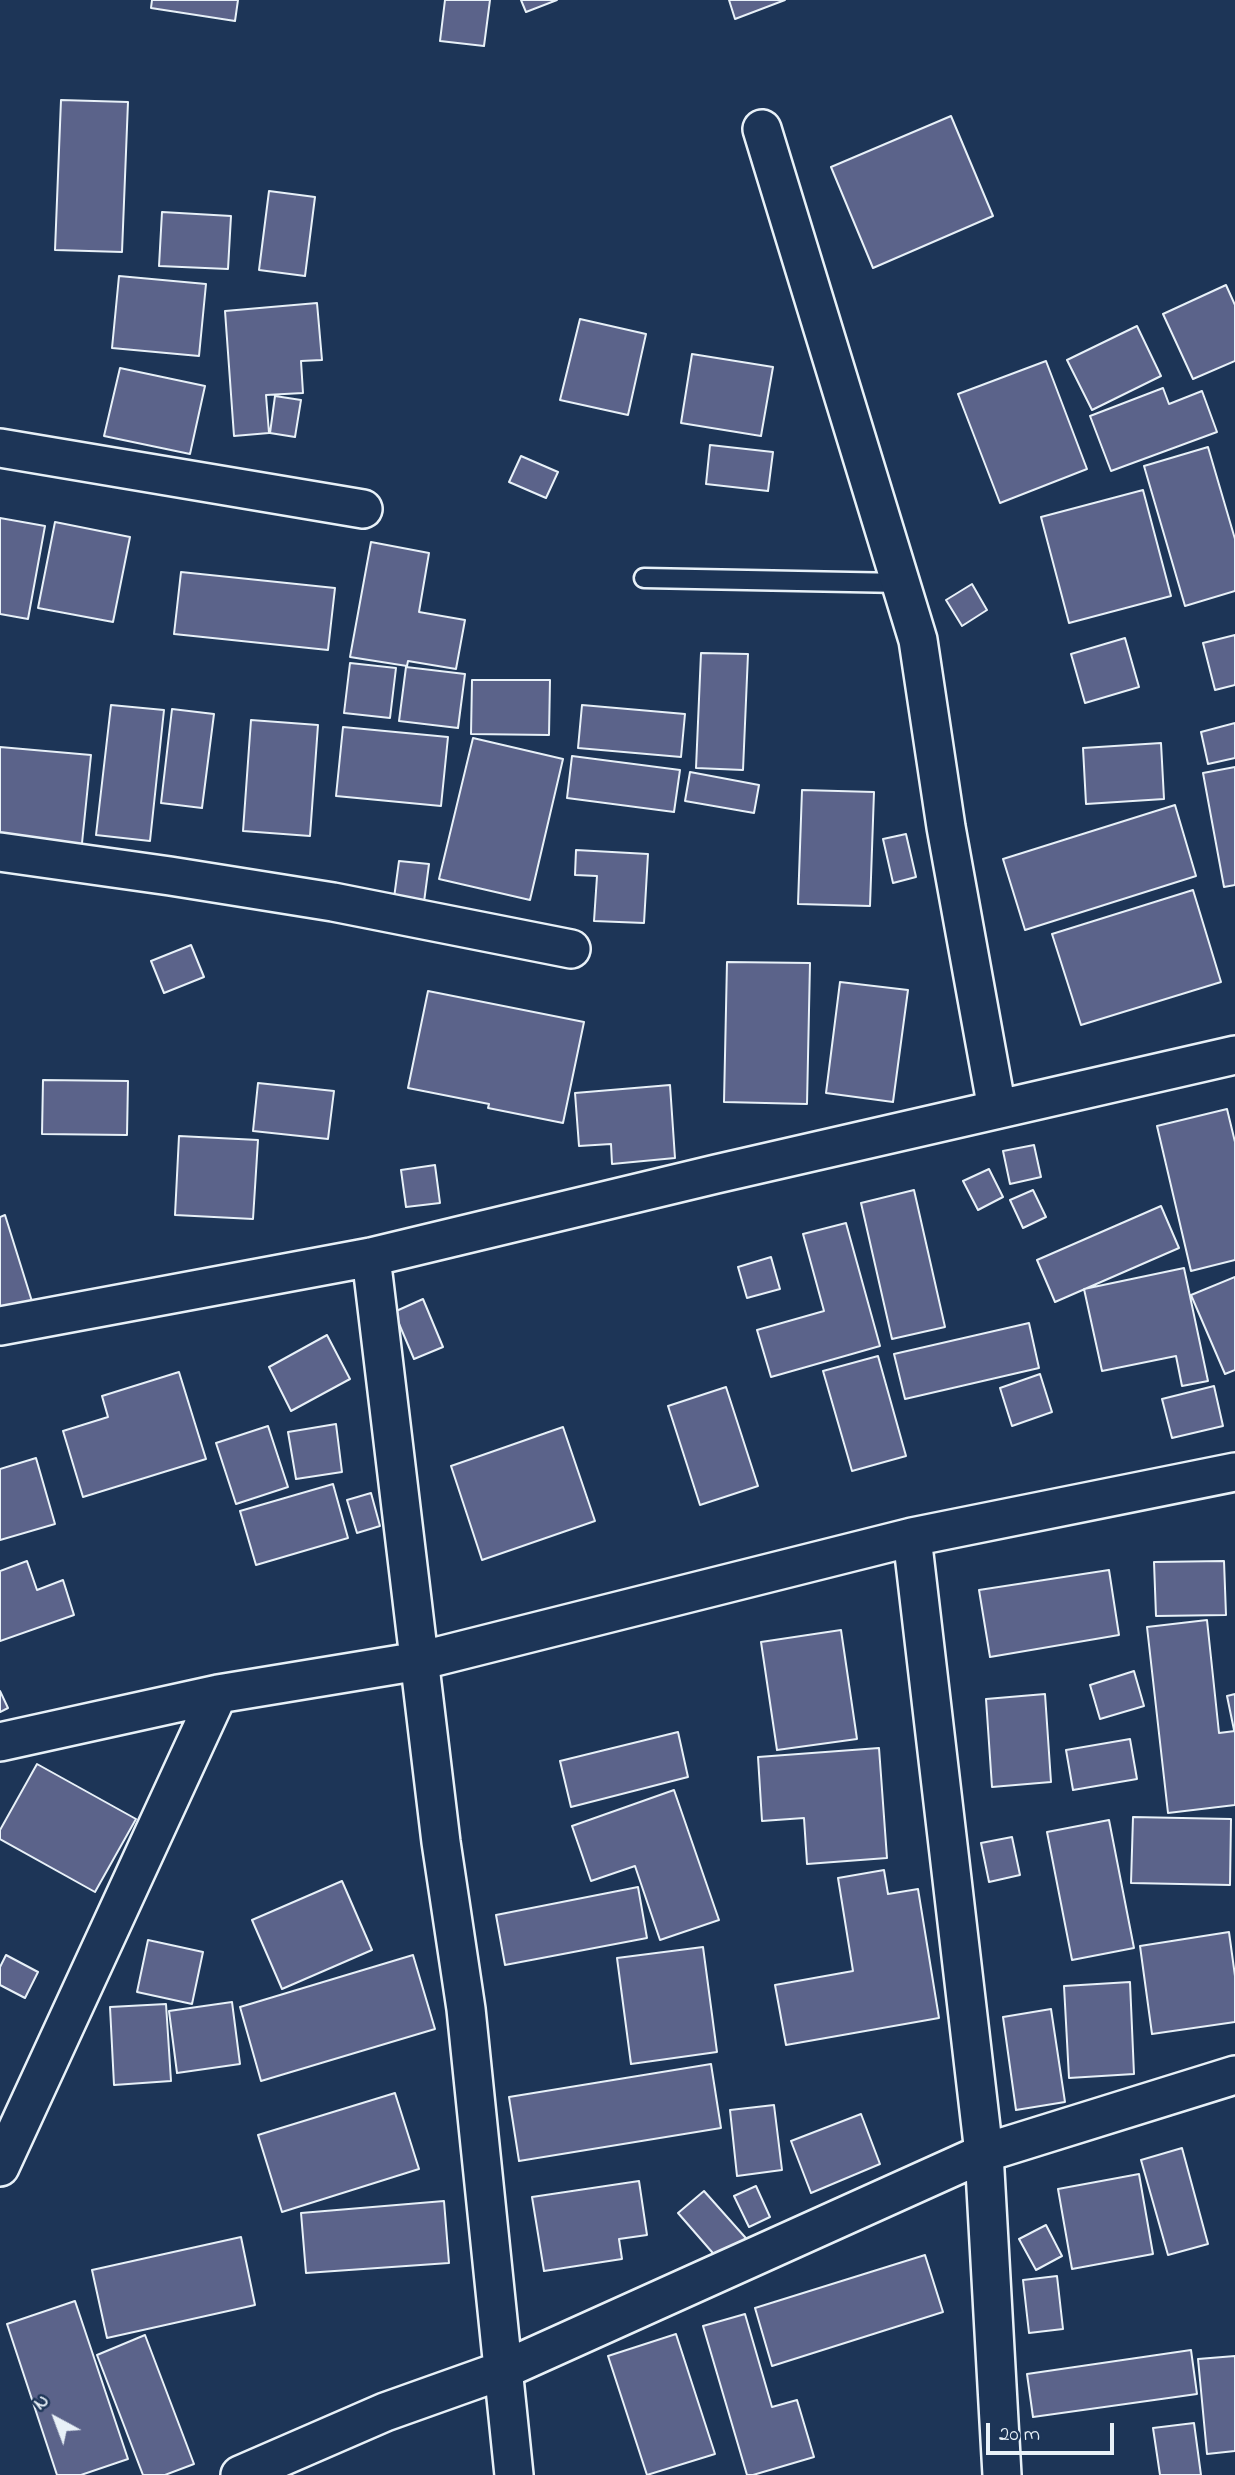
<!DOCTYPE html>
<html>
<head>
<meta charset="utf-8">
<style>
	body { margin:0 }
	#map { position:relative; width:1235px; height:2475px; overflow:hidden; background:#1d3557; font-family:"Indie Flower",sans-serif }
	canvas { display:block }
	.north { position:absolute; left:21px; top:2384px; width:70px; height:70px; -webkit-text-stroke:5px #1d3557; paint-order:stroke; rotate:319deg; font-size:19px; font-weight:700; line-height:28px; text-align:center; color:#e8f1f8 }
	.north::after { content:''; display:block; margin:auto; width:24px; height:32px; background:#e8f1f8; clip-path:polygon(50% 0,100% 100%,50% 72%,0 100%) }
	.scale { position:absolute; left:986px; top:2423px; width:128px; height:32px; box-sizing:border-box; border:4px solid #e8f1f8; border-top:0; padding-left:9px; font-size:21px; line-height:24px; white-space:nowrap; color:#e8f1f8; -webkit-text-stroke:5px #1d3557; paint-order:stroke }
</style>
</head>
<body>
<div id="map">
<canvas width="1235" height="2475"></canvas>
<div class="north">N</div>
<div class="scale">20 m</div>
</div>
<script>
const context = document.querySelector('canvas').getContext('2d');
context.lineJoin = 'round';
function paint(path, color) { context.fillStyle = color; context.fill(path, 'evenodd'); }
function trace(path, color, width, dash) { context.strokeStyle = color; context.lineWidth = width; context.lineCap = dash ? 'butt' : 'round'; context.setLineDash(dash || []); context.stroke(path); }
const building = new Path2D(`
	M152 0H238L235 21 151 8Z
	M445 0H490L484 46 440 41Z
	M521 0H557L526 12Z
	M729 0H785L735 19Z
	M61 100 128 102 122 252 55 250Z
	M951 116 993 216 873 268 831 167Z
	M269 191 315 197 305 276 259 270Z
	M162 212 231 216 228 269 159 266Z
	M119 276 206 284 199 356 112 348Z
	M1226 285 1235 305V361L1193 379 1163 314Z
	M317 303 322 360 301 361 303 393 266 395 269 433 234 436 225 311Z
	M580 319 646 334 628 415 560 400Z
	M1137 326 1161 376 1092 410 1067 360Z
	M692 354 773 367 761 436 681 423Z
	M1046 361 1087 469 1000 503 958 394Z
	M120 368 205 386 190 454 104 436Z
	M1163 388 1169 404 1202 391 1217 432 1111 471 1090 416Z
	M275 396 301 400 295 437 270 433Z
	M710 445 773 452 768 491 706 484Z
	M1208 447 1235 539V591L1185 606 1144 466Z
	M521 456 558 472 546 498 509 482Z
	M1143 490 1171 596 1069 623 1041 517Z
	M0 518 45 526 28 619 0 614Z
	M55 522 130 537 113 622 38 608Z
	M371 542 429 553 419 612 465 620 456 669 408 661 407 666 350 657Z
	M181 572 335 588 328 650 174 634Z
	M972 584 987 610 962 626 946 600Z
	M1235 635V685L1215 690 1203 643Z
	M1125 638 1139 687 1085 703 1071 654Z
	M701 653 748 654 743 770 696 768Z
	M350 663 396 668 390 718 344 713Z
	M406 667 465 674 458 728 399 721Z
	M472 680H550L549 735 471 734Z
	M111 705 164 710 150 841 96 835Z
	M582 705 685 714 681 757 578 748Z
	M172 709 214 714 202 808 161 803Z
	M251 720 318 725 310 836 243 831Z
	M1235 723V758L1208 764 1201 732Z
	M343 727 448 737 441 806 336 796Z
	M473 738 563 759 530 900 439 879Z
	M1161 743 1164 799 1086 804 1083 748Z
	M0 747 91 755 81 853 0 845Z
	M572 756 680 770 674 812 567 798Z
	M1235 767V885L1224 887 1203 773Z
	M690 772 759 785 754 813 685 801Z
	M802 790 874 792 870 906 798 904Z
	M1175 805 1196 876 1025 930 1003 859Z
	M906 834 916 877 893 883 883 839Z
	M576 850 648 854 644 923 594 921 597 876 575 875Z
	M399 861 429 864 424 902 394 898Z
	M1193 890 1221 982 1081 1025 1052 934Z
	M191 945 204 977 164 993 151 961Z
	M727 962 810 963 807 1104 724 1102Z
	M840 982 908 990 893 1102 826 1093Z
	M428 991 584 1022 563 1123 488 1108 489 1104 408 1088Z
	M43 1080 128 1081 127 1135 42 1134Z
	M258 1083 334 1091 328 1139 253 1131Z
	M670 1085 675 1158 612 1164 611 1144 579 1146 575 1093Z
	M1227 1109 1235 1142V1260L1191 1271 1157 1126Z
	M179 1136 258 1140 253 1219 175 1215Z
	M1034 1145 1041 1177 1010 1184 1003 1151Z
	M435 1165 440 1203 406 1207 401 1170Z
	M989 1169 1003 1197 978 1210 963 1181Z
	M914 1190 945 1327 892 1339 861 1203Z
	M1033 1190 1046 1217 1023 1228 1010 1200Z
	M1161 1206 1179 1248 1055 1302 1037 1260Z
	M5 1215 35 1311 0 1322V1217Z
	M846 1223 880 1346 771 1377 757 1330 824 1311 803 1234Z
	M771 1257 780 1289 747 1298 738 1267Z
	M1184 1268 1208 1381 1182 1386 1176 1356 1102 1371 1084 1289Z
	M1235 1277V1370L1225 1374 1191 1295Z
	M423 1299 443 1347 414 1359 394 1312Z
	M1029 1323 1039 1368 905 1399 894 1354Z
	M327 1335 350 1379 291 1411 269 1367Z
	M878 1356 906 1456 852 1471 823 1371Z
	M179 1372 206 1459 83 1497 63 1431 108 1417 102 1396Z
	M1040 1374 1052 1412 1012 1426 1000 1388Z
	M1214 1386 1223 1426 1172 1438 1162 1399Z
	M726 1387 758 1486 700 1505 668 1406Z
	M336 1424 342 1472 296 1479 288 1432Z
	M268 1426 288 1487 236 1504 216 1443Z
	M563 1427 595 1521 482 1560 451 1466Z
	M36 1458 55 1524 0 1540V1469Z
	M333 1484 348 1538 256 1565 240 1511Z
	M371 1493 380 1526 357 1533 347 1500Z
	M27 1561 37 1590 63 1580 74 1615 0 1641V1571Z
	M1224 1561 1226 1615 1156 1616 1154 1562Z
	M1109 1570 1119 1635 990 1657 979 1590Z
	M1207 1620 1219 1733 1235 1731V1805L1168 1813 1147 1627Z
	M841 1630 857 1739 777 1750 761 1642Z
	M1134 1671 1144 1706 1100 1719 1090 1685Z
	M0 1691 8 1708 0 1712Z
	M1045 1694 1051 1782 992 1787 986 1699Z
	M1235 1694V1729L1234 1730 1227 1696Z
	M678 1732 688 1777 571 1807 560 1761Z
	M1130 1739 1137 1779 1073 1790 1066 1750Z
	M879 1748 887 1858 807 1864 804 1818 762 1821 758 1757Z
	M37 1764 136 1819 95 1892 0 1839V1830Z
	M674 1790 719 1920 660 1940 635 1866 591 1881 572 1826Z
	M1133 1817 1231 1819 1230 1885 1131 1883Z
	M1109 1820 1134 1948 1072 1960 1047 1832Z
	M1012 1837 1020 1875 989 1882 981 1843Z
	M884 1870 888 1894 918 1889 939 2018 786 2045 775 1985 853 1971 838 1878Z
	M342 1881 372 1950 282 1989 252 1920Z
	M638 1887 647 1938 505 1965 496 1915Z
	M1229 1932 1235 1976V2022L1152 2034 1140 1946Z
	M148 1940 203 1952 192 2004 137 1992Z
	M703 1947 717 2052 631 2064 617 1958Z
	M6 1955 38 1972 25 1998 0 1985V1967Z
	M413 1955 435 2029 261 2081 240 2007Z
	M1130 1982 1134 2074 1069 2078 1064 1986Z
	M232 2002 240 2064 177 2073 169 2011Z
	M166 2004 171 2081 114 2085 110 2007Z
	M1051 2009 1065 2102 1016 2110 1003 2017Z
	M711 2064 721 2128 519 2161 509 2097Z
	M395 2093 419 2169 282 2212 258 2135Z
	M774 2105 782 2170 737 2176 730 2110Z
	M861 2114 880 2164 811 2193 791 2141Z
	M1182 2148 1208 2244 1168 2255 1141 2160Z
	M1139 2174 1153 2254 1072 2269 1058 2189Z
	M639 2181 647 2235 619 2239 622 2259 544 2271 532 2197Z
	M756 2186 770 2217 749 2227 734 2196Z
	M704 2191 752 2245 725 2267 678 2213Z
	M444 2201 449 2263 306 2273 301 2213Z
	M1046 2225 1062 2256 1036 2270 1019 2239Z
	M241 2237 255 2305 107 2338 92 2270Z
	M925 2255 943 2312 772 2366 755 2308Z
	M1057 2276 1063 2329 1029 2333 1023 2280Z
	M75 2301 128 2459 81 2475H57L7 2324Z
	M745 2314 772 2407 797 2400 814 2457 753 2475H747L703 2326Z
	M676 2334 715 2454 647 2475 608 2356Z
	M145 2335 194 2464 165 2475H143L97 2355Z
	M1191 2350 1197 2394 1033 2417 1027 2374Z
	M1235 2356V2451L1207 2454 1198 2359Z
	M1194 2423 1201 2475H1160L1153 2428Z`);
paint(building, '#5b638a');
trace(building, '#e8f1f8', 2);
const lane = new Path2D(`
	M644 578 901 583`);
const street = new Path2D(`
	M762 129 918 640 946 827 997 1109
	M0 448 363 509
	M0 852 170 876 333 902 571 949
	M371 1257 441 1842 466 2009 514 2475
	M0 1326 371 1257 716 1174 1235 1055
	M912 1537 984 2153 1002 2475
	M0 1742 218 1694 419 1661 912 1537 1235 1472
	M0 2167 218 1694
	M240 2475 385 2412 503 2370 984 2153 1235 2075`);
trace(lane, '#e8f1f8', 23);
trace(street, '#e8f1f8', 42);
trace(lane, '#1d3557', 18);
trace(street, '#1d3557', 37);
</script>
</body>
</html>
